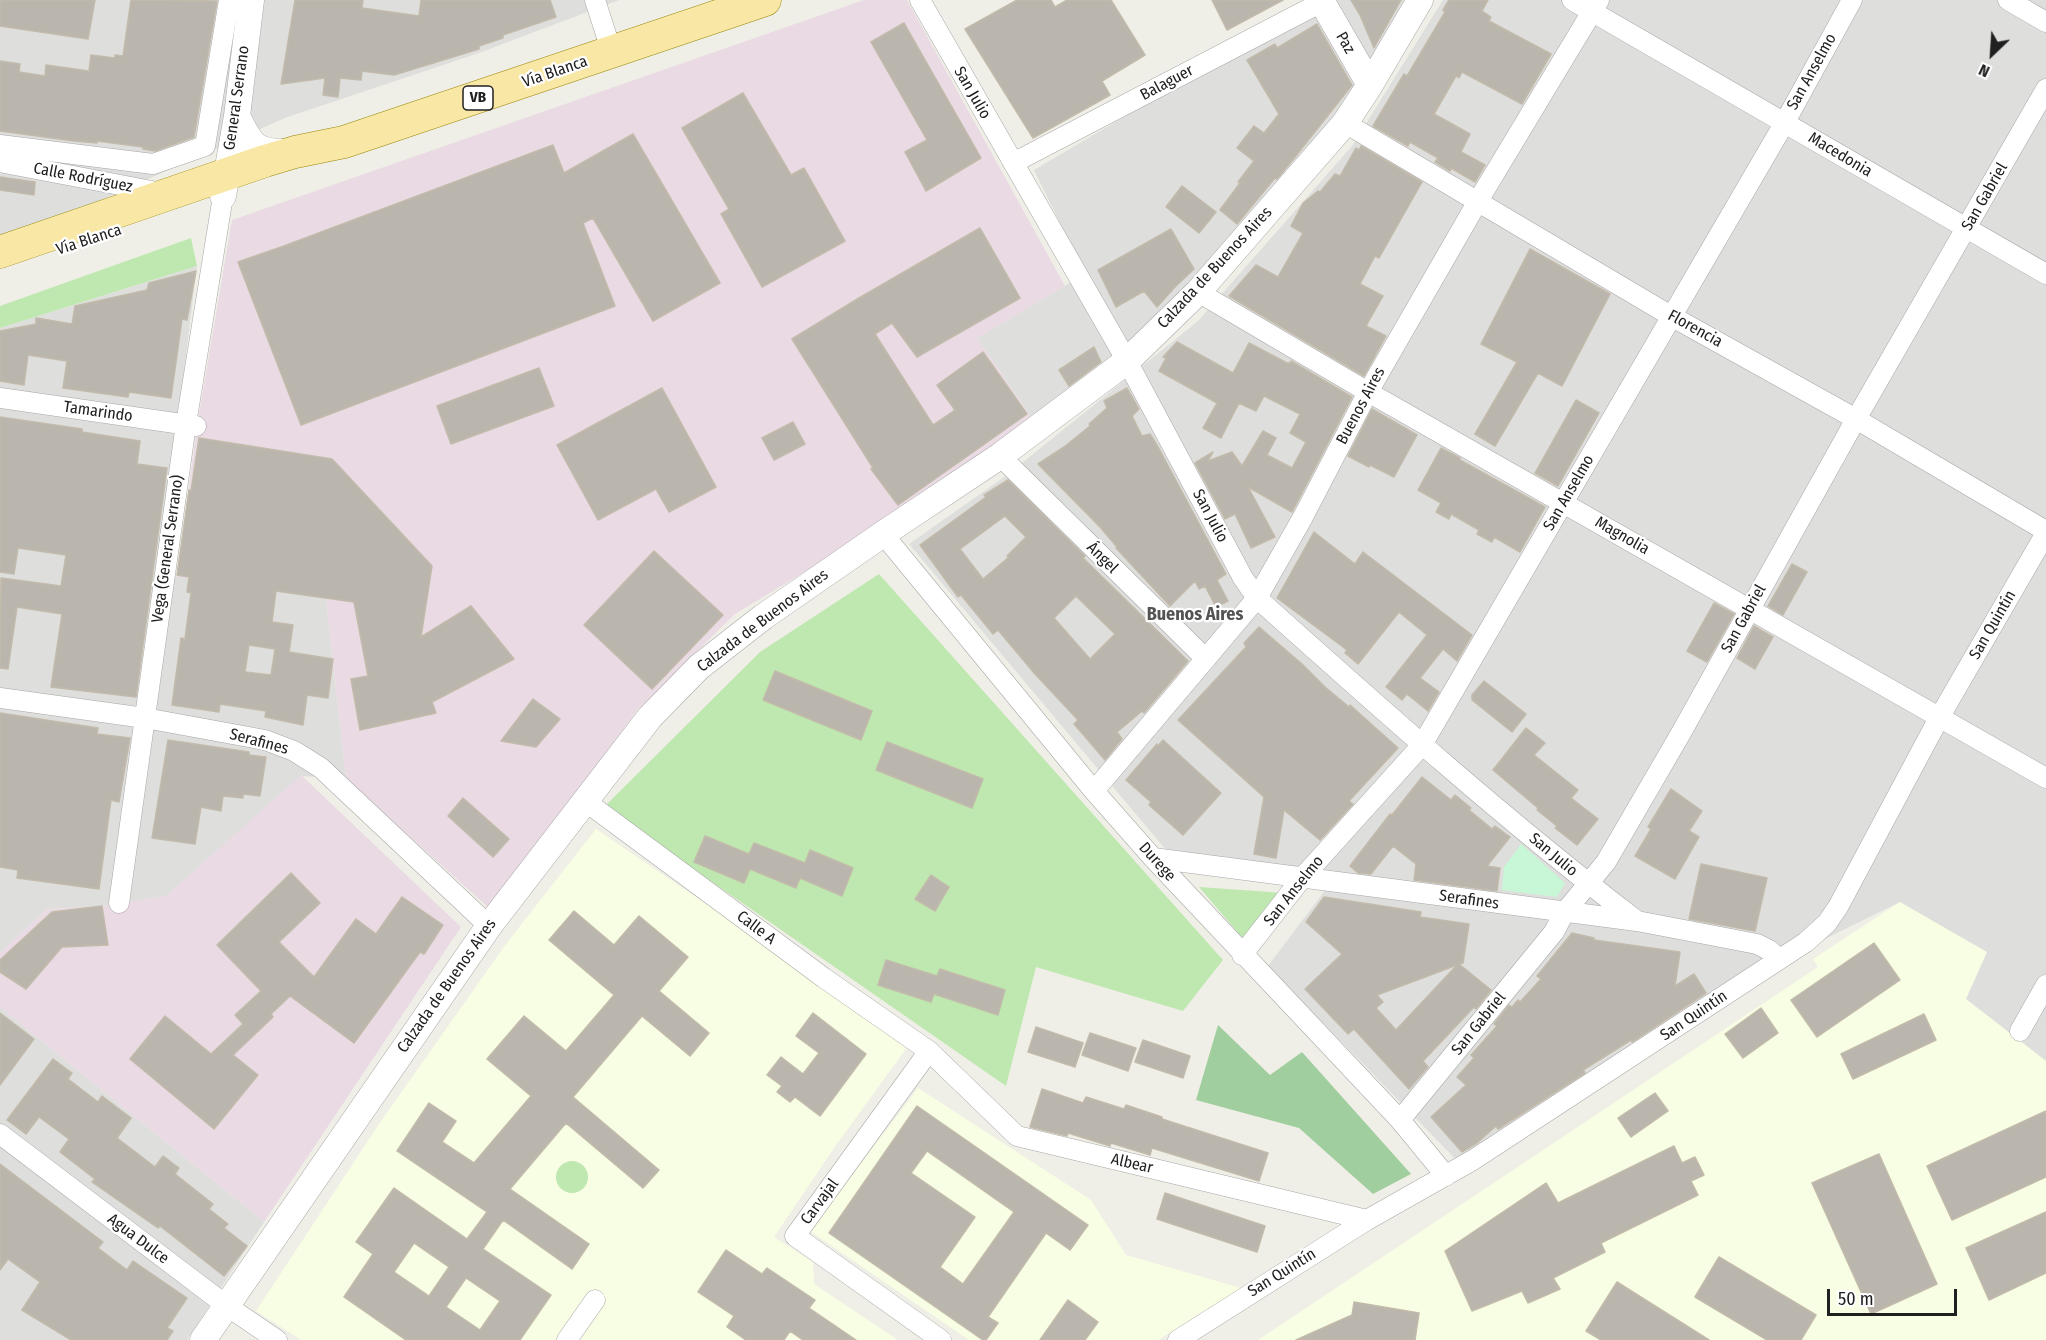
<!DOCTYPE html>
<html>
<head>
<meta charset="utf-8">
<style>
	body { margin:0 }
	#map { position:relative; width:2046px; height:1340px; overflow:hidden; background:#f0efe7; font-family:"Fira Sans Condensed",sans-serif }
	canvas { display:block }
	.north { position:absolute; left:1962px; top:24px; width:60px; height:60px; -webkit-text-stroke:4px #fff; paint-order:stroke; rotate:205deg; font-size:16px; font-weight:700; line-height:24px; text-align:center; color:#202020 }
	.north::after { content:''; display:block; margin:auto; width:21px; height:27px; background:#202020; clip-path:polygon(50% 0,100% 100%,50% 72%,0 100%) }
	.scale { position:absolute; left:1827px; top:1289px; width:130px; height:27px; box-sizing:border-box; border:3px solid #202020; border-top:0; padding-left:8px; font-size:18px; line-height:21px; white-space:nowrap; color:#202020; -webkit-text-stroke:4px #fff; paint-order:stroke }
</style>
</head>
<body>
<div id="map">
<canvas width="2046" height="1340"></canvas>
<div class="north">N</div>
<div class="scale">50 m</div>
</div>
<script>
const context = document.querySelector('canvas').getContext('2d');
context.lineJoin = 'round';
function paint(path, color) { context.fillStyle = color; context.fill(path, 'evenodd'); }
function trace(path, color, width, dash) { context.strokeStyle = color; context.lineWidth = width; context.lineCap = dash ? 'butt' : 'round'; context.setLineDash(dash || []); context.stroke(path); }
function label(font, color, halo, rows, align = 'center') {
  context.font = font + ' "Fira Sans Condensed",sans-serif'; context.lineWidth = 4.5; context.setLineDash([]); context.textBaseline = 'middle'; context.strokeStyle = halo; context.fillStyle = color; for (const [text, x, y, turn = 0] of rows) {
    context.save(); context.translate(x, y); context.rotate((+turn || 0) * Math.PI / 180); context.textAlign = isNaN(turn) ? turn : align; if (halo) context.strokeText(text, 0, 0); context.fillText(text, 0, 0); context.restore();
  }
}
paint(new Path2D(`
	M0 0H619L479 53 285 118 90 205 0 238Z
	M1322 0H1405L1341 111 1136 343 1033 420 977 338 1085 274 1034 170Z
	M1443 0H2046V1061L1965 999 1900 902 1829 937 1469 1173 1268 966 1338 873 1166 850 909 544 1007 475 1198 321 1352 146Z
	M197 266 159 574 326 598 346 779 301 776 166 896 102 906 47 909 0 953V328Z
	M0 1007 264 1222 187 1340H0Z`), '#dededd');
paint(new Path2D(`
	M864 0H907L1065 286 977 338 1033 420 839 551 735 614 638 709 491 910 346 779 326 598 177 577 197 426 232 220Z
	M301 775 461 927 264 1222 0 1007V953L47 909 102 906 166 896Z`), '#e9dae3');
paint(new Path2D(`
	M596 829 797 966 908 1046 834 1148 774 1237 813 1262 814 1284 898 1340H301L256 1311 379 1124 506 944Z
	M1900 902 1987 952 1966 999 2046 1061V1340H1258L1818 967 1813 959Z
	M918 1088 1091 1200 1126 1255 1241 1288 1158 1340H969L810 1231Z`), '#f8fee3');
paint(new Path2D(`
	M191 238 197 266 0 328V306Z
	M879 574 1223 960 1183 1011 1036 967 1006 1086 604 807 760 652Z
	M1199 887 1285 893 1245 941Z
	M556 1177a16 16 0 1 1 32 0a16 16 0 1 1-32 0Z`), '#bfe8b0');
paint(new Path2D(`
	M1218 1025 1270 1075 1302 1052 1411 1174 1373 1194 1299 1128 1196 1100Z`), '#a1ce9e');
paint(new Path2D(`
	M1521 844 1565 883 1557 897 1502 890 1504 867Z`), '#c7f7d6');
const building = new Path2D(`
	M0 0H95L88 39 0 26Z
	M131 0 217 1 194 137 155 151 143 149V147L97 141V143L74 141 0 131V61L20 64 19 72 45 76 46 65 89 71 91 55 115 58V55L123 56Z
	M295 0H363L362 8 419 16 421 0H550L556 17 503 35V38L479 46V49L394 75 362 71 361 80 340 78 338 97 323 95 325 78 281 84Z
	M1017 0H1051L1055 7 1067 0H1111L1145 55 1102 81 1110 95 1033 138 965 29Z
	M1212 0H1283L1227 30Z
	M1351 0H1401L1374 48 1360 15Z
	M1449 0H1488L1482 11 1491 17 1489 21 1551 54 1522 104 1462 72 1459 78 1456 76 1434 114 1470 134 1461 152 1485 165 1475 182 1451 168 1450 171 1435 162 1438 158 1410 142 1408 146 1373 126 1404 74 1407 76 1445 12 1443 10Z
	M904 23 981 158 926 191 905 152 927 140 871 42Z
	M1317 24 1352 85 1295 157 1277 179 1275 178 1237 224 1220 210 1240 183 1238 182 1254 161 1237 148 1254 126 1264 133 1279 114 1247 60 1275 44 1277 48Z
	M743 93 791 175 804 168 845 241 762 287 721 214 729 209 682 128Z
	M633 134 720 283 653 321 593 218 583 223 615 306 301 425 238 262 284 246 553 145 564 173Z
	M1361 146 1422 182 1379 258 1375 256 1360 284 1383 296 1366 326 1386 336 1364 376 1229 296 1256 265 1278 277 1303 233 1291 226 1303 203 1318 191 1320 192 1335 174 1340 176 1356 148 1359 150Z
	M0 177 35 182 34 195 0 190Z
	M1182 186 1216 212 1199 233 1166 207Z
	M980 228 1020 298 917 357 892 323 875 334 933 425 955 410 937 385 983 352 1027 414 898 505 871 469 873 468 792 339 859 298Z
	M1171 229 1194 269 1175 287 1157 307 1144 291 1116 307 1098 270Z
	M1530 249 1610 294 1562 386 1538 373 1495 446 1475 434 1517 362 1481 344Z
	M196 271 187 320 182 319 171 398 129 392 128 397 63 388 67 361 28 355 24 385 0 381V331L36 324V318L72 324 75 306 147 290 149 283Z
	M1177 342 1233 373 1249 343 1287 363H1290L1291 361 1352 397 1292 512 1248 487 1275 537 1251 548 1235 514 1225 519 1195 463 1213 452 1208 461 1232 452 1242 466 1263 431 1276 438 1267 455 1292 468 1306 442 1290 433 1300 414 1264 396 1256 411 1239 403 1221 438 1203 428 1217 403 1159 371 1166 358 1163 357Z
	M1094 347 1101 362 1069 386 1059 370Z
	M539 368 554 406 451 444 437 406Z
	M662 388 716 487 669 512 656 489 598 520 557 445Z
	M1127 388 1139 409 1132 416 1142 436 1150 434 1157 445 1226 574 1217 580 1228 601 1216 607 1205 586 1199 589 1195 581 1170 606 1116 548 1117 547 1100 527 1038 464 1064 447 1090 426 1089 424 1107 408 1104 401Z
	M1576 400 1599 413 1558 486 1535 473Z
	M1372 409 1417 435 1394 477 1370 465 1369 467 1348 456Z
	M0 417 82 429V432L140 441 137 464 167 468 136 697 51 687 62 614 17 607 8 669 0 668 1 578 61 586 66 555 18 548 14 574 0 572Z
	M793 422 805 444 774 460 762 438Z
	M199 438 332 459 432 566 421 637 471 606 514 659 432 702 436 713 360 730 351 679 368 676 354 602 276 591 272 622 293 625 289 652 333 659 328 698 307 695 303 725 265 717 266 711 220 704 219 712 172 705 181 638 185 639 191 593 187 592 189 577 177 575 189 490 191 491ZM249 645 275 649 271 675 245 672Z
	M1441 448 1460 458V460L1545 507 1520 552 1494 537 1492 542 1477 534 1479 530 1451 514 1449 519 1436 512 1441 503 1418 490Z
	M1008 480 1085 556 1083 558 1188 661 1144 713 1142 711 1117 732 1122 739 1105 760 1074 724 1078 720 1035 674 998 630 993 634 961 595 958 597 920 545 986 497 984 495ZM1005 516 1026 537 1007 556 1009 557 983 579 960 549ZM1076 596 1115 634 1090 659 1054 618Z
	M1314 532 1355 564 1363 552 1472 635 1457 661 1443 649 1420 678 1439 692 1428 711 1407 694 1402 700 1386 687 1427 635 1399 612 1358 664 1345 653 1347 650 1277 598Z
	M654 551 723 615 652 689 584 625Z
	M1792 564 1807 572 1783 615 1768 606Z
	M1714 603 1734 614 1707 662 1687 651Z
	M1754 626 1773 637 1755 669 1737 658Z
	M1259 627 1302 664 1325 687 1349 707 1350 705 1398 748 1349 801 1353 804 1320 840 1284 810 1276 858 1254 854 1264 797 1178 720 1246 647 1244 643Z
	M775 671 872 711 861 740 763 700Z
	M1484 681 1526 714 1512 732 1472 700V695Z
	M533 699 560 719 536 747 501 741Z
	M0 713 98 728 97 734 130 738 119 802 111 800 99 889 17 878 18 870 0 867Z
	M1526 728 1545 743 1534 755 1578 790 1571 798 1598 819 1577 845 1555 828 1557 826 1537 810 1538 808 1493 770Z
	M168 740 249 752V755L266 757 260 796 243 794V798L223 796 221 811 201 807 195 844 152 838Z
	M1163 740 1221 793 1183 835 1149 805 1151 802 1126 780 1157 744 1158 746Z
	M887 742 983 779 972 808 876 770Z
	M1422 777 1451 800 1455 795 1471 808 1469 810 1492 829 1495 826 1510 837 1487 866 1500 868 1497 891 1414 880 1416 864 1393 846 1371 874 1358 873 1350 866 1390 814 1392 815Z
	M1671 789 1702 811 1689 831 1699 837 1675 879 1635 856 1651 829 1648 827Z
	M463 798 509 839 493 857 448 816Z
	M705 836 749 854 754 843 805 863 810 850 853 868 842 896 800 878 796 888 750 869 744 883 694 862Z
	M1701 864 1767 878 1755 931 1689 919Z
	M291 873 320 903 279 942 314 977 356 919 376 934 402 897 443 925 424 954 420 952 354 1043 290 996 271 1014 273 1017 233 1055 258 1075 214 1129 130 1059 165 1016 211 1054 243 1024 235 1015 261 991 217 945Z
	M931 875 949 887 935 911 915 899Z
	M1324 897 1421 912 1420 917 1469 924 1463 963 1459 964 1491 990 1476 1009 1474 1007 1423 1061 1428 1067 1409 1089 1354 1029 1348 1034 1305 989 1342 954 1306 922ZM1457 965 1396 1030 1376 1008 1383 1002 1377 995Z
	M102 906 108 945 62 947 26 989 0 972V960L52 912Z
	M574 911 614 945 639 916 688 957 659 991 709 1033 690 1056 642 1016 573 1097 659 1170 643 1188 566 1123 510 1189 589 1244 572 1269 503 1220 483 1249 551 1295 520 1340H406L344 1297 373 1254 356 1242 394 1188 467 1239 487 1212 397 1151 429 1103 456 1121 442 1142 474 1163 531 1096 487 1059 524 1016 566 1051 614 995 549 940ZM414 1243 449 1267 429 1296 394 1272ZM466 1278 500 1301 480 1330 446 1307Z
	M1572 933 1594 938V940L1680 952 1675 986 1694 974 1706 993 1632 1042 1631 1040 1583 1070 1585 1073 1498 1129 1496 1126 1477 1143 1462 1152 1431 1117 1466 1085 1457 1077 1474 1058 1471 1055 1497 1026 1494 1024 1509 1005 1512 1007 1518 1000 1520 1002 1541 979 1537 976Z
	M1874 943 1900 980 1817 1037 1791 1000Z
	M886 960 937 976 940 969 1005 990 998 1015 934 994 931 1002 878 985Z
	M1761 1008 1778 1033 1743 1058 1725 1034Z
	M0 1013 34 1039 0 1085Z
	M813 1013 866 1054 820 1116 795 1097 790 1102 777 1092 782 1086 767 1075 781 1057 803 1074 819 1053 796 1036Z
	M1924 1014 1936 1040 1853 1079 1841 1054Z
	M1036 1027 1083 1043 1075 1067 1028 1052Z
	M1090 1033 1136 1048 1128 1071 1082 1055Z
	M1143 1040 1190 1056 1183 1078 1135 1062Z
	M53 1059 72 1073 68 1079 98 1102 102 1096 131 1118 117 1138 155 1167 163 1156 179 1168 175 1174 213 1204 209 1209 228 1224 224 1228 247 1246 224 1276 160 1226 158 1228 92 1182 95 1179 60 1152 69 1139 39 1117 26 1134 7 1120Z
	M1042 1089 1083 1103 1086 1097 1124 1109 1126 1105 1162 1117V1119L1268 1153 1259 1181 1152 1148 1150 1155 1111 1143 1110 1146 1068 1133 1067 1136 1030 1127Z
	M1655 1093 1668 1111 1631 1137 1618 1118Z
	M917 1106 1088 1225 1070 1250 1046 1233 988 1317 998 1323 986 1340H983L829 1233ZM927 1151 1014 1212 963 1284 940 1267 975 1217 911 1173Z
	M2046 1111V1177L1952 1220 1927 1166Z
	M1674 1146 1682 1163 1695 1157 1704 1175 1691 1181 1698 1195 1601 1243 1605 1252 1553 1278 1560 1289 1528 1303 1522 1291 1472 1311 1445 1251 1546 1183 1558 1203Z
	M1879 1154 1937 1284 1871 1314 1812 1183Z
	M0 1164 103 1242 98 1248 127 1270 133 1261 187 1298 167 1328 173 1331 167 1340H71L22 1310 40 1282 8 1259 0 1270Z
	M1165 1193 1265 1226 1257 1252 1157 1219Z
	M2046 1212V1273L1989 1300 1966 1248Z
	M726 1250 762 1274 767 1268 815 1300 809 1308 856 1340H803L790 1331 784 1340H746L727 1327 734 1316 698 1292Z
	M1719 1257 1816 1315 1801 1340H1767L1695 1297Z
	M1617 1282 1709 1340H1601L1586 1331Z
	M1068 1300 1098 1322 1085 1340H1040Z
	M1354 1302 1419 1313 1415 1340H1296L1352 1315Z`);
paint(building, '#bab6ad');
trace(building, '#c2baaa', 1.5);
const minor = new Path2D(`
	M595 0 612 53
	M920 0 1127 361 1243 578 1257 598C1381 709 1505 820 1637 921
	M1572 0 2046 274
	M2008 0 2046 22
	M1345 123 1671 316 1856 419 2046 531
	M0 145 153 164 205 146 229 0
	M0 162 162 193
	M1013 163 1322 2
	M1198 292 1368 392 2046 778
	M0 398 196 426
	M1000 456 1206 659
	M883 534 1094 791 1153 858 1400 1120 1446 1176
	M0 698 145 718 265 740 294 751 321 768 489 926
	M1094 791 1257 598 1303 517 1368 392 1478 201 1599 0
	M585 801 824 978 929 1051 1017 1136 1367 1220
	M1153 858 1637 921 1757 944 1769 950 1779 959
	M119 903 186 424 223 196
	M1242 955 1302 878 1422 745 1785 122 1852 0
	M2020 1031 2046 985
	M929 1051 795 1236 941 1340
	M1400 1120 1554 932 1564 913 1606 862 1681 733 1856 419 2046 89
	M0 1134 227 1306 277 1340
	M567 1340 595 1300
	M1178 1340 1367 1220 1473 1160 1806 942 1827 923 1838 907 1939 718 2046 533`);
const tertiary = new Path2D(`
	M1321 0 1370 85
	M237 116C251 145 255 153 289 152
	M223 196 237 116 251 0
	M203 1340 489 926 650 717 699 667 763 617 883 534 1000 456 1127 361 1198 292 1345 123 1370 85 1420 0`);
const primary = new Path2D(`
	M0 252 265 161 295 152 344 142 765 0`);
trace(minor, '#a7a7a7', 21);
trace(tertiary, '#a7a7a7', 27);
trace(primary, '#968707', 33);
trace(minor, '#fff', 20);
trace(tertiary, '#fff', 26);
trace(primary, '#f8e7a5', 32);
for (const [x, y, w] of [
	[478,98,30]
]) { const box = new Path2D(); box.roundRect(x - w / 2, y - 12, w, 24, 4.5); context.fillStyle = '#fff'; context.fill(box); trace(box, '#202020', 1.5); }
label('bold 15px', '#202020', null, [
	["VB",478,98]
]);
label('16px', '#202020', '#fff', [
	["Paz",1345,43,60],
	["Vía Blanca",555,72,-19],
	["San Anselmo",1812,72,-61],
	["Balaguer",1167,83,-28],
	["San Julio",972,93,60],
	["General Serrano",237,98,-82],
	["Macedonia",1840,155,31],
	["Calle Rodríguez",83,178,11],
	["San Gabriel",1985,197,-60],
	["Vía Blanca",89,240,-18],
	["Calzada de Buenos Aires",1215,268,-47],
	["Florencia",1695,329,29],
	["Buenos Aires",1361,406,-62],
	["Tamarindo",98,412,8],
	["San Anselmo",1569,493,-60],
	["San Julio",1210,516,62],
	["Magnolia",1622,536,30],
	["Vega (General Serrano)",168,549,-82],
	["Ángel",1102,558,45],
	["San Gabriel",1744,619,-61],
	["Calzada de Buenos Aires",763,621,-37],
	["San Quintín",1993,625,-60],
	["Serafines",259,742,15],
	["San Julio",1553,855,40],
	["Durege",1157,862,48],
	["San Anselmo",1294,891,-51],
	["Serafines",1469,900,8],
	["Calle A",756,928,37],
	["Calzada de Buenos Aires",447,986,-55],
	["San Quintín",1694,1016,-34],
	["San Gabriel",1479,1024,-51],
	["Albear",1132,1164,13],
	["Carvajal",820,1202,-54],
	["Agua Dulce",138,1239,37],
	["San Quintín",1282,1273,-32]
]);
label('bold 18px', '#535353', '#fff', [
	["Buenos Aires",1195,615]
]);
</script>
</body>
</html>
